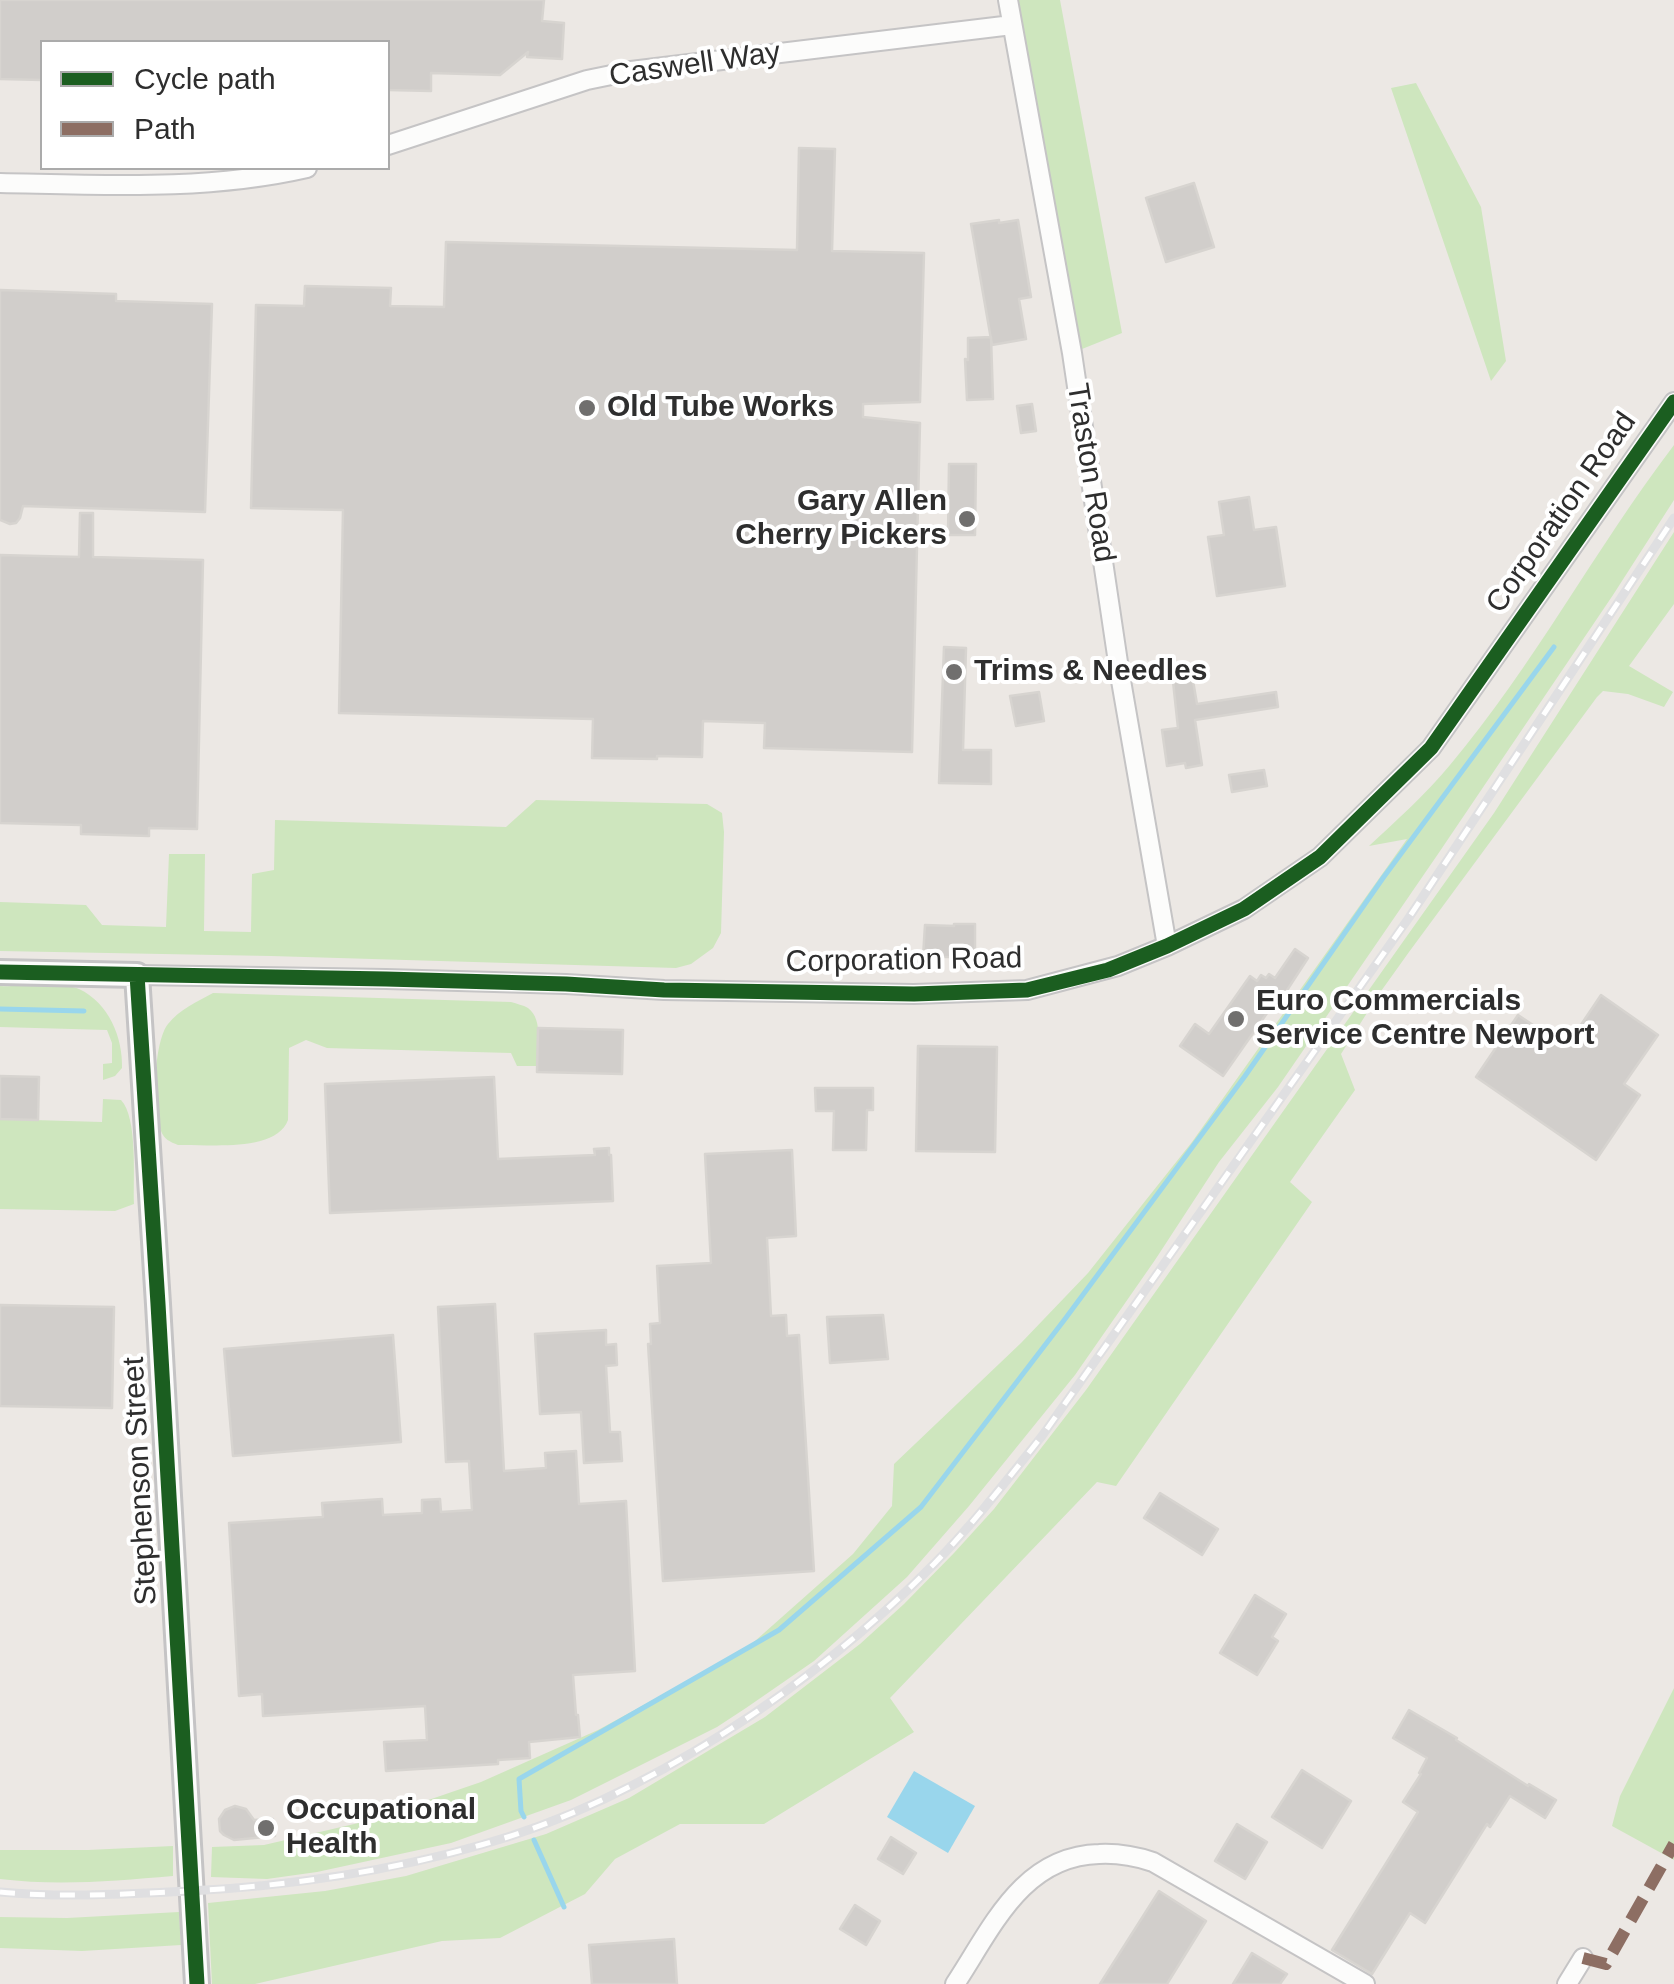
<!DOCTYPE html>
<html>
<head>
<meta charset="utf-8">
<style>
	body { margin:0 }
	#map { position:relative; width:1674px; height:1984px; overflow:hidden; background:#ece8e4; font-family:Arial,sans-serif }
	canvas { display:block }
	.legend { position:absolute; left:40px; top:40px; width:350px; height:130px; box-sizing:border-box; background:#fff; border:2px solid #ababab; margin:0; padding:12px 18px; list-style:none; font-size:30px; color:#2e2e2e }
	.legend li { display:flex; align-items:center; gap:20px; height:50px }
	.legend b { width:50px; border:2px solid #ababab }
</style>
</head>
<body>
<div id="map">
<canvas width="1674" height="1984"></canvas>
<ul class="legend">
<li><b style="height:12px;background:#1b5e20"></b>Cycle path</li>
<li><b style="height:12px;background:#8d6e63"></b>Path</li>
</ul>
</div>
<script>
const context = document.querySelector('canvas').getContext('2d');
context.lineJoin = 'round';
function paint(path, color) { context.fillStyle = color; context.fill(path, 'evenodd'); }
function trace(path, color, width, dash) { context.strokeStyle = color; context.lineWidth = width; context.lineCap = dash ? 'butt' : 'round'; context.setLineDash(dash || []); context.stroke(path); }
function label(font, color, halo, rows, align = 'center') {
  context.font = font + ' Arial,sans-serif'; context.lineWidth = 8; context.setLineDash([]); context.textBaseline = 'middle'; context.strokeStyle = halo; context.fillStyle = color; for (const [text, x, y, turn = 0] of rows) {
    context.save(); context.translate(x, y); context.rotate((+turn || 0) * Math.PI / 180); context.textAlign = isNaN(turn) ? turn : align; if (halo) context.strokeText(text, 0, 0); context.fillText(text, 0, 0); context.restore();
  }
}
paint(new Path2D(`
	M1008 0H1060L1122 333 1072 353Z
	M1416 83 1481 207 1506 361 1491 381 1391 88Z
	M1674 445V500L1613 595 1438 854 1278 1087 1219 1162 1155 1260 1075 1375 969 1506 907 1577 814 1661 746 1708 717 1727 571 1800 451 1843 317 1872 267 1879 211 1877 212 1847 264 1845 367 1821 481 1782 598 1730 746 1649 853 1554 892 1506 894 1464 1021 1343 1088 1273 1192 1142 1407 839 1369 846C1397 820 1426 794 1450 765 1534 665 1595 549 1674 445Z
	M1674 532V604L1629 666 1673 692 1664 707 1628 694 1603 691 1597 697 1409 952 1379 994 1341 1054 1355 1090 1290 1182 1312 1202 1116 1486 1097 1482 890 1698 914 1732 764 1824H680L615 1859 585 1894 500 1938 442 1941 255 1984H212L208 1903 325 1891 406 1876 546 1834 629 1798 765 1717 860 1644 904 1604 954 1553 994 1509 1086 1390 1494 813Z
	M536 800 707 804 722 813 724 832 721 933 713 948 691 964 676 968 271 956 0 951V902L86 905 102 925 166 927 169 854H205L204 931 251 932 252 874 274 870 275 820 506 827Z
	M0 986C17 987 66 983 79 989 109 1003 123 1038 122 1068L115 1076 103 1080V1064L112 1063V1043L107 1030 0 1027Z
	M213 993 511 1002C517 1004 523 1005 528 1008 544 1020 537 1049 537 1066H517L511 1053 327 1048 306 1040 289 1048 288 1120C276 1153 208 1144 178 1145 170 1142 164 1139 161 1131 151 1111 154 1041 168 1024 180 1009 197 1002 213 993Z
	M103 1099 121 1100C138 1118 133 1178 134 1204L115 1211 0 1209V1119L102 1122Z
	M1674 1688V1860L1612 1826 1620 1796Z
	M173 1846V1876C115 1881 58 1886 0 1879V1850H88Z
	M179 1912 181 1945 82 1951 0 1948V1917L67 1918Z`), '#cee6be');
paint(new Path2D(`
	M914 1771 975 1806 948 1853 887 1817Z`), '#99d6ec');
trace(new Path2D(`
	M0 1009 84 1011
	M524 1817 521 1811 519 1779 779 1630 921 1507 1065 1319 1245 1076 1383 878 1554 647
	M534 1840 564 1907`), '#99d6ec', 5);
const building = new Path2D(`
	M0 0H544L542 21 564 23 562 59 527 57 528 52 500 75 431 73V91L388 90V42H42V80L0 79Z
	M799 148 835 149 832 251 924 253 920 402 863 404V417L920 423 912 752 764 748 765 723 703 721 702 757 657 756V759L592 758 593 719 339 713 343 510 251 508 256 305 304 306 305 286 391 288 390 306 444 307 446 242 797 250Z
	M1194 183 1214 247 1166 262 1146 198Z
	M999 220V223L1018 220 1031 297 1019 299 1026 339 992 345 971 224Z
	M0 290 116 294V301L212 304 205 512 23 506 20 518 16 523 10 524 0 520Z
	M991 337 993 399 967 400 965 359 968 360V338Z
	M1032 404 1036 431 1021 433 1017 406Z
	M949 464H976L975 535H948Z
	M1249 497 1254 530 1276 527 1285 586 1217 596 1208 537 1224 535 1219 502Z
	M80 513H93V557L203 560 197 829 149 828V836L81 834V825L0 823V555L79 557Z
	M944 647 966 648 963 750H991V784L939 783Z
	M1191 669 1197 704 1276 692 1278 707 1195 720 1202 765 1186 768 1185 763 1167 766 1162 730 1178 728 1172 672Z
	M1039 692 1044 721 1016 726 1010 696Z
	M1264 770 1267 786 1232 792 1229 775Z
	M954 924H975V957H923L925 925 954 926Z
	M1295 949 1308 958 1282 998 1279 996 1223 1076 1180 1046 1195 1024 1209 1034 1250 976 1257 981 1261 975 1266 978 1269 974 1275 978Z
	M1601 995 1658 1035 1624 1084 1640 1095 1596 1160 1476 1077 1518 1015 1566 1047Z
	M538 1028 623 1030 622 1074 537 1072Z
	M918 1046 997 1047 995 1152 916 1151Z
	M0 1076 39 1077 38 1120 0 1119Z
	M494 1077 498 1159 595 1155 594 1149 609 1148V1155H611L613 1201 330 1213 325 1084Z
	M815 1088H873V1110H867L866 1150H833L834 1111H816Z
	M792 1150 796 1236 767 1238 771 1316 786 1315 787 1336 799 1335 814 1571 663 1581 648 1344H651L650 1324 660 1323 657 1266 711 1263 705 1154Z
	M495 1304 504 1471 546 1468 545 1453 576 1451 579 1504 626 1501 635 1671 573 1675 576 1715H578L580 1737 529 1742 530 1758 498 1760V1764L386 1771 384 1742 427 1740 425 1706 263 1716 262 1694 239 1696 229 1523 323 1517 322 1503 382 1499 383 1515 422 1513V1500L440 1499 441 1512 472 1510 469 1461 446 1462 438 1307Z
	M0 1305 114 1307 112 1408 0 1406Z
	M883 1315 888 1359 830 1363 827 1317Z
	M606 1330V1345L616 1344 617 1365 606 1366 610 1432H620L622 1461 584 1463 581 1412 540 1414 535 1334Z
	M393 1335 401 1442 233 1456 224 1349Z
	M1160 1493 1218 1529 1202 1555 1144 1518Z
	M1255 1595 1286 1614 1272 1637 1278 1641 1257 1675 1220 1653Z
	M1409 1710 1457 1738 1456 1740 1528 1786 1529 1784 1556 1800 1545 1818 1510 1796 1490 1827 1487 1824 1425 1923 1410 1913 1372 1974 1332 1950 1418 1812 1403 1802 1421 1774 1419 1773 1427 1758 1393 1738Z
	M1302 1770 1351 1801 1322 1848 1272 1817Z
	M235 1806 246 1809 254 1820 273 1819 275 1836 234 1840 224 1835 220 1831 219 1819 225 1810Z
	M1237 1824 1267 1842 1245 1879 1215 1861Z
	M891 1837 916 1853 903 1874 878 1859Z
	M1159 1891 1206 1921 1167 1984H1100Z
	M855 1905 880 1921 866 1945 840 1929Z
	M674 1939 677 1984H592L589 1945Z
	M1252 1953 1287 1974 1280 1984H1233Z`);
paint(building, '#d1cecb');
trace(building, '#d7d4d0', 2.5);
const minor = new Path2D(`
	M1008 0 1072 353 1119 669 1167 946
	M388 145 587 80 631 71 1012 25
	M0 183C103 185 207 191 307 168
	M137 975 386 979 566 984 664 990 914 994 1027 990 1118 966 1167 946 1244 909 1320 857 1431 748 1674 402
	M955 1984C992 1928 1022 1856 1099 1854 1119 1853 1135 1856 1153 1862L1365 1984
	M1567 1984 1583 1958`);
const tertiary = new Path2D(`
	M0 972 137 975 158 1304 197 1984`);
trace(minor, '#c5c4c5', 22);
trace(tertiary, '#c5c4c5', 28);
trace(minor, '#fcfcfb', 18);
trace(tertiary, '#fcfcfb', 22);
const rail = new Path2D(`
	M0 1892C63 1898 127 1894 190 1891 288 1886 386 1872 481 1845 646 1799 815 1685 934 1564 973 1524 1007 1480 1042 1436L1408 919 1674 518`);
trace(rail, '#dfdfe1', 9);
trace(rail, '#fff', 5, [15]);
trace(new Path2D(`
	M1583 1958 1606 1964 1674 1844`), '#8d6e63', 12, [25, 12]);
trace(new Path2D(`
	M0 972 386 979 566 984 664 990 914 994 1027 990 1108 970 1167 946 1244 909 1320 857 1431 748 1674 402
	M137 975 158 1304 197 1984`), '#1b5e20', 15);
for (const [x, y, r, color] of [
	[587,408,10,"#706f6e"],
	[967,519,10,"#706f6e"],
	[954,672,10,"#706f6e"],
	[1236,1019,10,"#706f6e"],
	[266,1828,10,"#706f6e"]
]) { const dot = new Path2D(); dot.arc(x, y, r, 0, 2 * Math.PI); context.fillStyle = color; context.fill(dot); trace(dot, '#fff', 4); }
label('30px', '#2e2e2e', '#fff', [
	["Caswell Way",695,65,-8],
	["Traston Road",1090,473,81],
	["Corporation Road",1562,513,-55],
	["Corporation Road",904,961,-1],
	["Stephenson Street",141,1481,-93]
]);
label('bold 30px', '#2e2e2e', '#fff', [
	["Old Tube Works",607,408],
	["Gary Allen",947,502,"right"],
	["Cherry Pickers",947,536,"right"],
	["Trims & Needles",974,672],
	["Euro Commercials",1256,1002],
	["Service Centre Newport",1256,1036],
	["Occupational",286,1811],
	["Health",286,1845]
], 'left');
</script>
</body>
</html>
